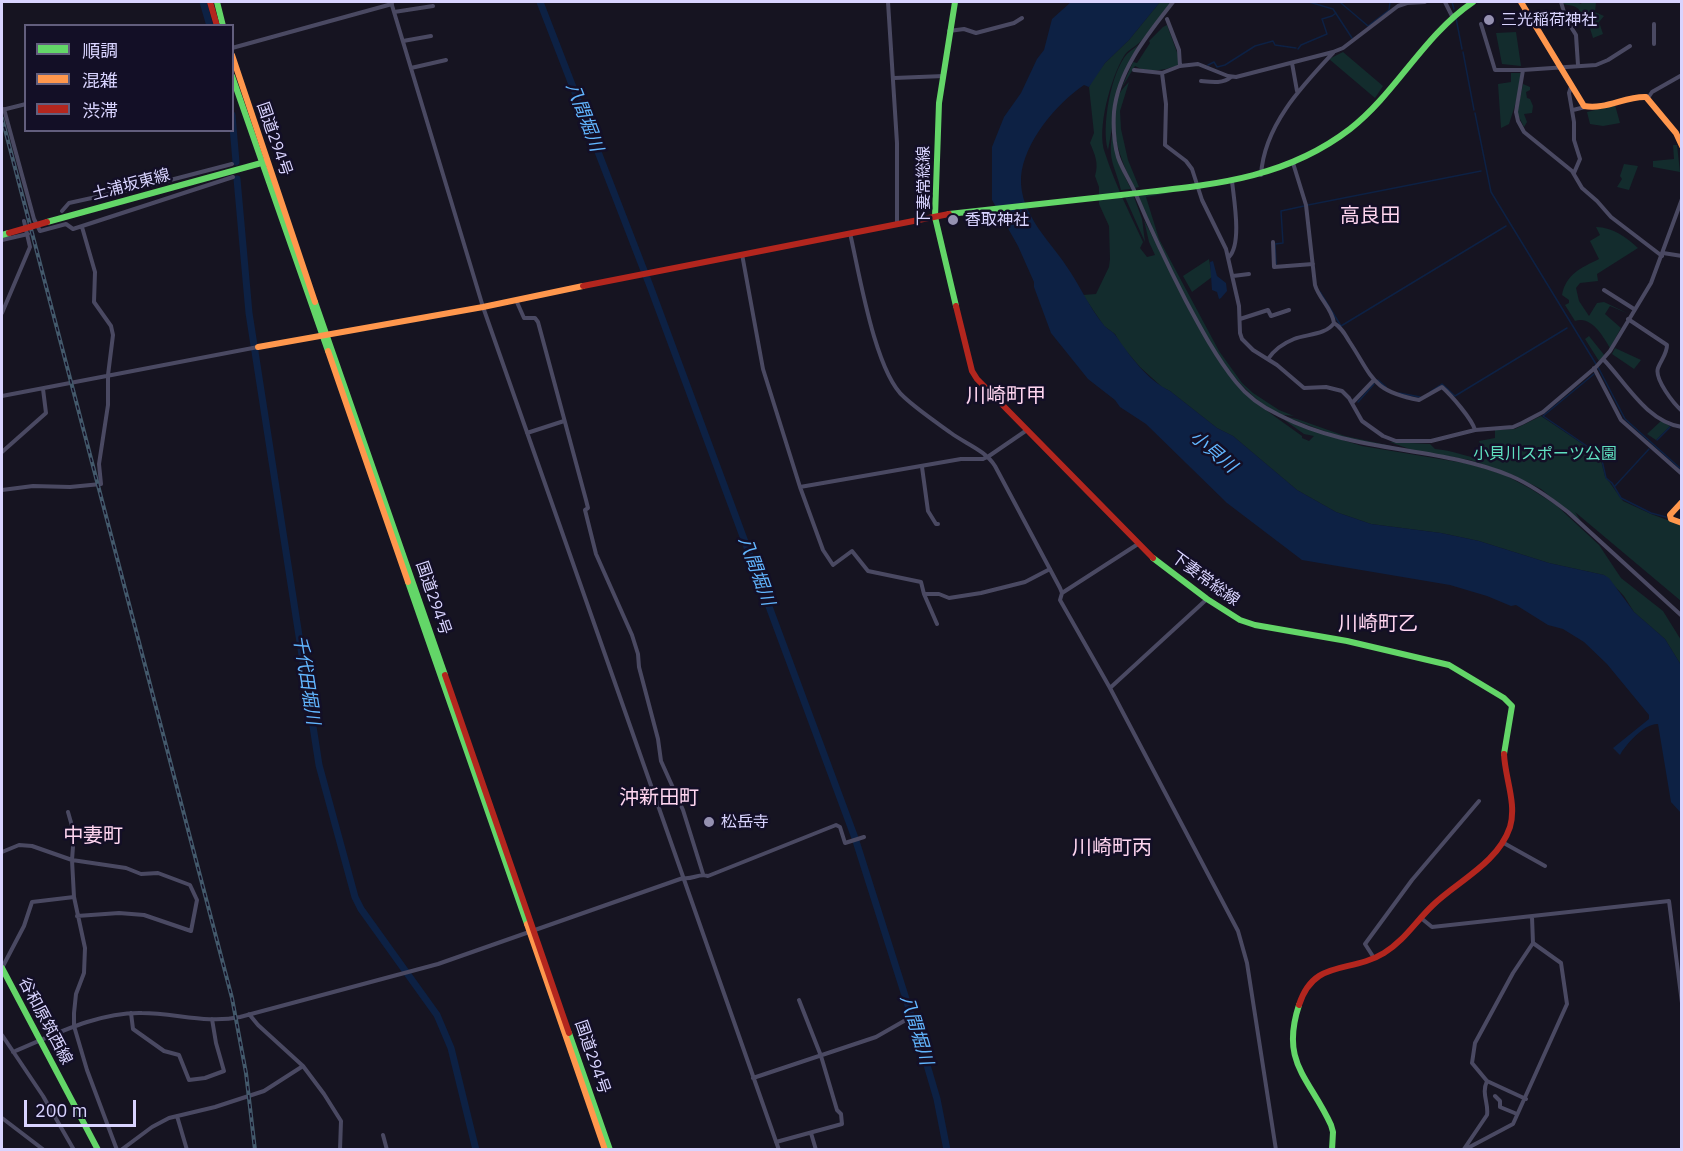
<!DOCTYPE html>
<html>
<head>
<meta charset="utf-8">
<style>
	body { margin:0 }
	#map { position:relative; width:1683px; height:1151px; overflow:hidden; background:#161421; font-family:"IBM Plex Sans","Noto Sans JP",sans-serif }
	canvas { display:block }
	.frame { position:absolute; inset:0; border:3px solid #d9d4ff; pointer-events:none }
	.legend { position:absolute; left:24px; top:24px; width:210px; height:108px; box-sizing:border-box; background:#130f26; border:2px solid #625e7d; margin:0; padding:8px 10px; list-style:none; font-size:18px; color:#d9d4ff }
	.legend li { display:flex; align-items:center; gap:12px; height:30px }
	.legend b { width:30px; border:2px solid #625e7d }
	.scale { position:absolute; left:24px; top:1100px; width:112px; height:27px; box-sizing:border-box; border:3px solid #d9d4ff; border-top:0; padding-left:8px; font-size:18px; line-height:21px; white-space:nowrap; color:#d9d4ff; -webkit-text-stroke:4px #130f26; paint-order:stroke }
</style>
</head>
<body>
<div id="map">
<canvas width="1683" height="1151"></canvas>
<div class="frame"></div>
<ul class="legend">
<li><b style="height:8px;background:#63d668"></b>順調</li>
<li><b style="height:8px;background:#ff974d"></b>混雑</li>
<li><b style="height:8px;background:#b3261e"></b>渋滞</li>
</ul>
<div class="scale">200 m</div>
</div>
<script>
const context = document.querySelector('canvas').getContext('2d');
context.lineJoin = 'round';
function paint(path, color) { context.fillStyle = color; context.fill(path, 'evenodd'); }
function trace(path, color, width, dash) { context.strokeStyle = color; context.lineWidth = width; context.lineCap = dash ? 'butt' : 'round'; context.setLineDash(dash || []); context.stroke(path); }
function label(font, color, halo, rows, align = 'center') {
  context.font = font + ' "IBM Plex Sans","Noto Sans JP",sans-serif'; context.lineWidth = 5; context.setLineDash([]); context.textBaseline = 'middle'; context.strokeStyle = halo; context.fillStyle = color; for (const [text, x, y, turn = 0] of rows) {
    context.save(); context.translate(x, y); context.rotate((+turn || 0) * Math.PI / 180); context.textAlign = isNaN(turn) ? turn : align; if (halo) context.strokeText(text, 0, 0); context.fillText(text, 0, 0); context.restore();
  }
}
paint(new Path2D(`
	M1160 2H1172C1161 14 1152 29 1141 41 1136 47 1127 50 1124 56 1111 77 1096 130 1105 153 1115 184 1129 212 1143 242L1140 248 1147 257 1155 255 1149 242 1144 220 1197 324 1227 372 1256 403 1302 436V438L1309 441 1314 436 1304 434 1283 419 1336 438 1362 446 1470 464 1505 475 1531 489 1556 505 1599 545 1621 578 1663 611 1681 640V665L1665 639 1634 612 1624 596 1604 575 1549 563 1479 541 1441 533 1371 524 1336 512 1297 490 1233 436 1217 428 1170 391 1162 387 1140 367 1122 346 1115 334 1104 326 1083 295 1096 294 1109 267 1110 259 1109 226 1099 204V187L1095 176C1099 163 1095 155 1090 143L1094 133 1089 87 1093 79 1105 63 1129 40Z
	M1563 2H1576L1581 4 1582 2H1596L1595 12 1604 16 1599 22 1603 34 1593 38 1588 22 1583 23 1580 16 1582 15C1578 5 1573 6 1563 4Z
	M1167 25 1178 55 1179 65C1165 70 1148 74 1135 66L1121 89 1133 62 1137 63 1150 43 1149 41 1163 27Z
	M1516 32 1521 66 1502 64 1496 33Z
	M1138 45 1120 84 1108 150C1101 128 1111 72 1127 54 1130 51 1135 48 1138 45Z
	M1343 52 1383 86 1375 98 1329 59Z
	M1511 73H1521L1517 99 1509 124 1501 128 1498 84 1511 82Z
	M1129 82 1120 111 1121 129 1128 160 1139 187 1135 188C1121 163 1105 121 1120 93 1122 89 1126 85 1129 82Z
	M1523 84 1530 87V90L1526 92 1527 98 1530 99 1533 106 1532 113 1524 114 1527 122 1524 127 1517 113Z
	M1615 105 1620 123 1603 126 1590 124 1587 112Z
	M1112 134 1120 167 1131 189 1121 190C1115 165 1108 162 1112 134Z
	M1673 145H1677L1680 172 1653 167V161L1674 159Z
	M1624 164 1638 166 1629 190 1617 187 1622 179 1620 176Z
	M1175 192 1146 197 1159 239 1219 351 1242 383 1253 393 1279 410 1294 416C1290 415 1285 415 1281 415 1277 414 1272 410 1269 408 1215 373 1182 290 1154 234L1151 223 1147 220 1138 196Z
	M1125 197H1134L1142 219 1145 242Z
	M1596 227C1613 227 1627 238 1638 248L1597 274 1598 281 1580 283 1576 288 1579 301 1589 316 1597 303 1604 302 1629 314 1610 306 1605 314 1621 328 1610 348C1603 336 1591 315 1575 321L1565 305 1569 303V300L1562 295C1566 274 1581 268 1599 259L1590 241 1600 235Z
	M1209 259 1212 277 1192 292 1183 276Z
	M1589 336 1605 356 1599 361 1585 339Z
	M1615 348 1641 360 1634 369 1612 354Z
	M1283 416 1297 419 1345 436 1401 448 1346 439Z
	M1541 416 1596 453 1600 457 1605 476 1623 501 1651 514 1681 525V601L1575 512 1582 523 1541 489 1513 475 1470 460 1415 451 1390 442 1430 444 1435 449C1452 450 1468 458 1486 459L1479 441 1495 438V430L1515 429Z
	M1661 421 1670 426 1656 440 1647 434Z`), '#132c2d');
paint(new Path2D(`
	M1071 2H1160L1129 40 1105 63 1089 87 1084 85C1056 104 1024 142 1021 177 1019 216 1053 243 1071 273 1082 290 1090 308 1103 324 1106 329 1113 331 1116 336 1130 356 1147 380 1170 391L1217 428 1233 436 1297 490 1336 512 1371 524 1441 533 1479 541 1549 563 1604 575 1609 578 1634 612 1665 639 1681 665V813L1671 802 1658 724C1645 723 1626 744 1620 755L1613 748 1649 719V715L1607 664 1584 642 1563 629 1548 625 1516 605 1511 606 1487 596 1450 585 1302 560 1227 503 1146 424 1120 407 1115 400 1088 379 1051 333 1034 287V282L1018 246 992 200V147L1004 117 1021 93 1037 59 1044 50 1052 19Z
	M1213 261 1217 276 1226 283 1227 291 1221 298 1219 299 1217 292 1212 290 1210 262Z`), '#0d2144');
trace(new Path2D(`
	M1309 2 1333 9 1352 38
	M1452 2 1454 9
	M1341 3 1368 26 1389 10 1390 2
	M1456 18 1462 49
	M1298 49 1301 45 1327 34 1322 19 1332 16 1336 13
	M1463 52 1474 110
	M1208 65 1214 62 1217 67 1225 65 1255 46 1273 41 1275 45 1296 48
	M1475 113 1491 192 1599 369 1625 419 1682 470
	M1308 205 1481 171
	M1276 264 1275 244 1283 243 1281 211 1304 206
	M1320 292 1341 326 1506 226
	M1594 374 1543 416 1597 453 1601 456 1606 478 1612 483 1621 498 1651 513 1666 517
	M1378 380 1386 387
	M1430 392 1442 384 1455 396 1567 328
	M1399 393 1420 397
	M1358 402 1374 384
	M1657 440 1670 427
	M1615 486 1649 449`), '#0d2144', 1.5);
trace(new Path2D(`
	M203 2 210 26
	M540 2 650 286 855 838 927 1065 937 1099 947 1150
	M232 115 236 162
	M237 179 249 313 319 765 355 897 361 909 437 1015 451 1048 476 1150`), '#0d2144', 7);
trace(new Path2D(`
	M391 2 483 307 779 1150
	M888 2 897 143V224
	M1173 2C1148 34 1118 70 1114 112 1113 128 1114 143 1118 157 1122 169 1129 179 1134 190 1150 228 1167 264 1186 301 1201 329 1216 357 1236 382 1247 396 1262 407 1279 415 1354 454 1436 445 1511 476 1532 485 1550 498 1568 512L1682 616
	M1445 2 1452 16
	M1561 2 1566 19 1576 35 1578 65
	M394 12 433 6
	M1167 19 1179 50 1180 66
	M1481 24 1495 70H1523L1596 65 1608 60 1630 46
	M949 31 964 29 976 33 1014 23 1022 18
	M403 41 431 36
	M1654 44V24
	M232 48 392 4
	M1292 63 1297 91
	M411 68 446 60
	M1134 70 1162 73 1180 66 1198 64 1228 76 1236 77 1333 52 1343 48 1398 6 1407 3 1425 2
	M1523 70 1516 112 1518 121 1524 132 1572 171 1582 188 1597 201 1611 217 1662 256
	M1162 73 1166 104 1165 145 1186 161 1192 169 1202 200 1226 249 1239 306 1240 333 1242 339 1253 350 1277 365 1304 388 1326 387 1342 391 1349 398 1362 421 1383 436 1396 441H1431L1475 430 1513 427 1522 423 1543 412 1596 367 1610 351 1651 283 1682 199
	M894 78 944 76
	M1201 81C1211 82 1223 84 1231 77
	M1571 87 1569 93 1574 122V140L1580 159 1574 173
	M1648 98 1652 92 1682 75
	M4 109 34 219 40 231 66 224 73 229 233 177
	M2 110 26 104
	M1573 110 1585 107
	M1293 163 1306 205 1315 285C1319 299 1332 308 1334 323 1341 327 1345 334 1349 341 1373 377 1371 391 1419 400L1442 387C1451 395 1472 419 1475 430
	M1261 175C1264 126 1301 87 1333 53
	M62 211 69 203 155 184 232 164
	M850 233C859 272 875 372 904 397 918 410 936 422 951 433 966 444 985 450 995 466L1060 588 1062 593 1060 600 1110 688 1238 931 1247 963 1276 1150
	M2 240 28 234
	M1273 242 1274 267 1313 264
	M1663 253 1682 256
	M742 254 763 369 800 487 823 550 833 565 852 551 868 571 921 582 924 594H939L949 598 981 593 1025 582 1050 569
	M1229 257C1242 244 1234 200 1232 181
	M1233 276 1249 274
	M1604 290 1634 309
	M516 300 524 318H535L538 322 586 500 588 508 585 510 596 554 632 635 638 654 639 667 658 739 661 761 683 810 703 874
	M2 313 30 247 24 221
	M1240 319 1268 310 1271 316 1289 310
	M1628 319 1667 345C1667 354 1661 360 1658 368 1654 379 1674 404 1682 411
	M1268 359C1274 350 1284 343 1294 339 1307 334 1326 335 1334 323
	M1604 360C1626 383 1647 422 1682 427
	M1594 368 1621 420 1682 474
	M2 396 258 347
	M1352 403 1374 380
	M527 433 564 421
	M2 452 46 413 43 389
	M922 467 928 511 936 524H938
	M800 487 961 459H983L989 456 1027 430
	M2 490 33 486 70 487 101 484 99 464 108 405V375L113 335 111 326 94 302 95 272 82 227
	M1062 593 1138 544
	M924 594 937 624
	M1110 688 1207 599
	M68 812 74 833 72 860 74 897 85 948 84 973 76 994 74 1013V1026L87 1070 117 1150
	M1502 842 1545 866
	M2 852 19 845 32 846 72 860 126 868 141 874 158 873 190 885 197 900 191 931 144 915 119 913 77 916
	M1421 918 1432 927 1669 901 1682 1003
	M1374 958 1365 944 1412 880 1479 801
	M2 968 24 926 32 902 74 897
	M131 1013 133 1029 164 1051 179 1055 189 1080 205 1078 224 1071 216 1043 212 1019
	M249 1014 258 1025 303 1066 324 1094 341 1121 340 1150
	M2 1035 43 1096 74 1150
	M13 1052C54 1035 97 1012 142 1013 175 1013 207 1024 240 1017L438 964 683 878C692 880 699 873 708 876L836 825 840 827 845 843 864 837
	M753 1078 876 1037 904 1021
	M1487 1081 1526 1099
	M1495 1096 1500 1101V1107L1517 1114
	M177 1116 187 1150
	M2 1118 44 1150
	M811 1133 816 1150
	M383 1135 387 1150
	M776 1142 842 1124 841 1114 837 1110 821 1056 799 1000
	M1464 1149 1487 1115C1489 1103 1481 1094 1487 1081L1472 1063 1475 1043 1513 973 1533 943
	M121 1150 152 1127 169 1118 215 1107 264 1091 303 1066
	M1464 1150 1513 1124 1567 1004 1561 963 1533 943 1532 917`), '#4a4962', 4);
trace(new Path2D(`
	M217 2 223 26
	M955 2 939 103 935 217 956 306
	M232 76 328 351
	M949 214C1007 208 1064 201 1121 195 1204 185 1281 182 1350 129 1397 92 1423 36 1473 2
	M47 222 265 162
	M2 235 9 233
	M315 302 445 675
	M1153 558 1207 599 1240 620 1255 625 1347 641 1449 665 1504 698 1512 706 1504 754
	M408 582 527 924
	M2 968 98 1150
	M1299 1005C1280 1063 1309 1077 1331 1125L1333 1132 1332 1150
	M569 1033 610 1150`), '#63d668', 6);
trace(new Path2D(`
	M1521 2 1584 106C1606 110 1625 96 1646 97L1676 133 1682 146
	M232 55 315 302
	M258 347 483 307 583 286
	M328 351 408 582
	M1682 502 1670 515 1671 519 1682 523
	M527 924 605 1150`), '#ff974d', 6);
trace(new Path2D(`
	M210 2 217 26
	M583 286 949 214
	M956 306 972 371 977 379 1153 558
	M445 675 569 1033
	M1299 1005C1314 958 1350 974 1384 953 1404 941 1416 921 1433 905 1458 881 1498 863 1510 827 1517 804 1505 778 1504 754`), '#b3261e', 6);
const rail = new Path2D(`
	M2 118 232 998 246 1073 255 1150`);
trace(rail, '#43596b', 4);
trace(rail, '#130f26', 1.5, [4.5]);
trace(new Path2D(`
	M9 233 47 222`), '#b3261e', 6);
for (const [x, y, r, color] of [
	[1489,20,6,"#9591b1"],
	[953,220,6,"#9591b1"],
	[709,822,6,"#9591b1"]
]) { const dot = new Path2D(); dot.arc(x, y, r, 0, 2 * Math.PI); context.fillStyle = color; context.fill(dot); trace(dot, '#130f26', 2); }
label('16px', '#d9d4ff', '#130f26', [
	["三光稲荷神社",1501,20],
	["香取神社",965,220],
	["松岳寺",721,822]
], 'left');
label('16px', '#d9d4ff', '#130f26', [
	["国道294号",274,139,71],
	["土浦坂東線",131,185,-15],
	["下妻常総線",924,186,-90],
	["下妻常総線",1205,579,36],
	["国道294号",433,598,71],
	["谷和原筑西線",45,1021,62],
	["国道294号",592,1057,71]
]);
label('16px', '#5fe0c0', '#130f26', [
	["小貝川スポーツ公園",1545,454]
]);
label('italic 18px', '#62b6ff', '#130f26', [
	["八間堀川",584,117,69],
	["小貝川",1213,452,40],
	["八間堀川",756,571,70],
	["千代田堀川",306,680,81],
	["八間堀川",916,1030,73]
]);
label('20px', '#ffd6f0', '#130f26', [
	["高良田",1370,216],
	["川崎町甲",1006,396],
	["川崎町乙",1378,624],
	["沖新田町",659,798],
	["中妻町",93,836],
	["川崎町丙",1112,848]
]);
</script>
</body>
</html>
